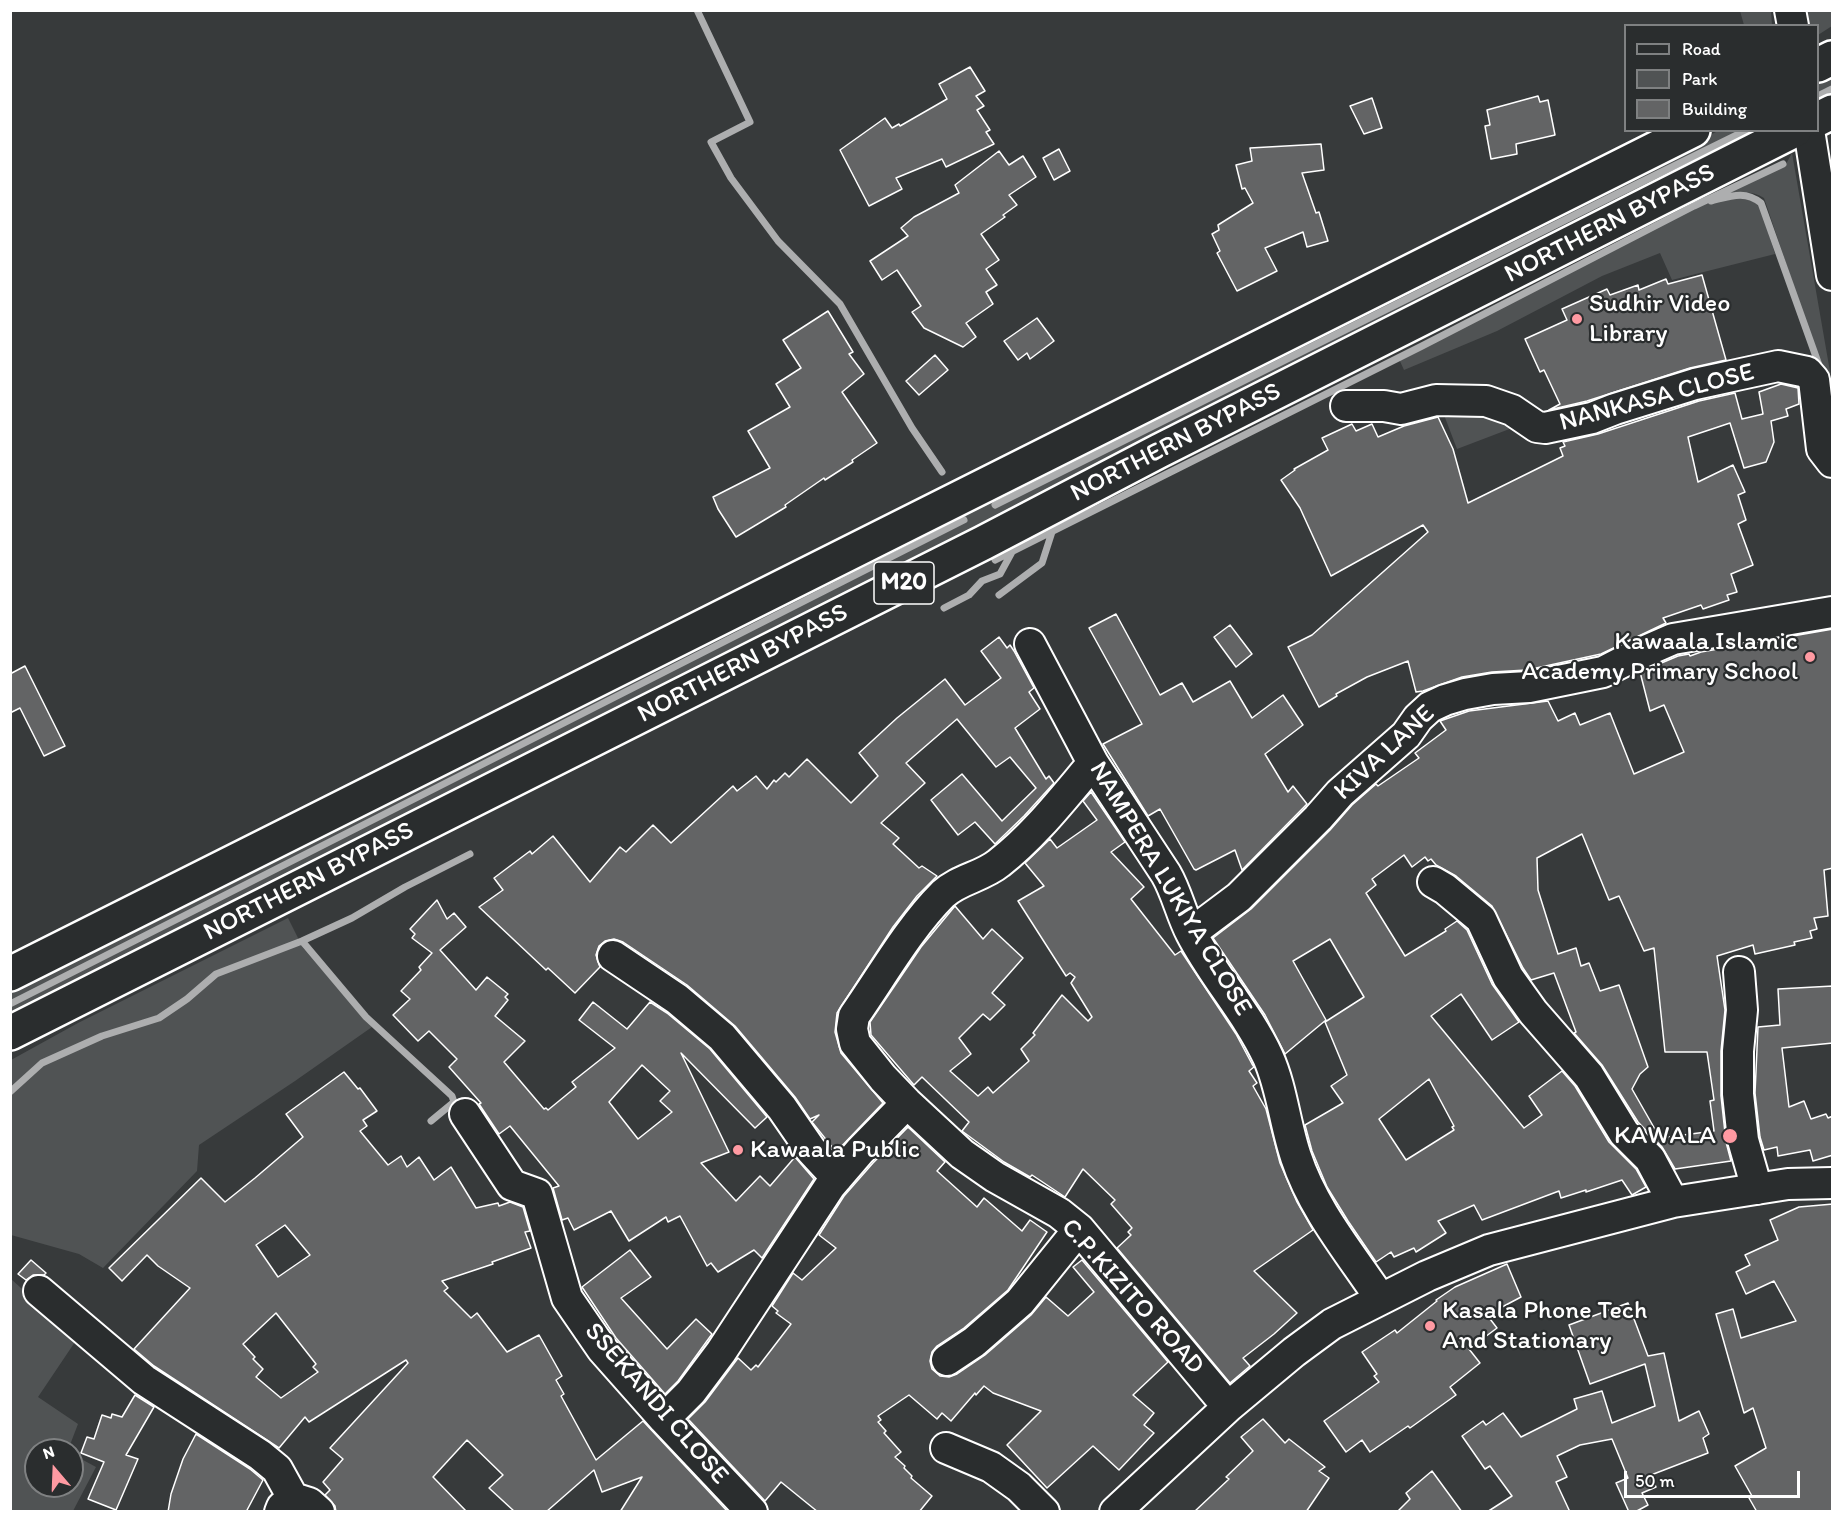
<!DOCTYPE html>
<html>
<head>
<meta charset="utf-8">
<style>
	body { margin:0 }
	#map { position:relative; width:1843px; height:1522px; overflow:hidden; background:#373a3b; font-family:Itim,sans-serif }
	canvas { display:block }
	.frame { position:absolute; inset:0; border:12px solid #fff; pointer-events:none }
	.legend { position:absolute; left:1624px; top:24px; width:195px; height:108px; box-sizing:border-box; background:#2a2d2e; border:2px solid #7f8182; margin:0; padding:8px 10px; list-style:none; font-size:18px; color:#fff }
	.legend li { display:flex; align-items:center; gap:12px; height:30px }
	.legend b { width:30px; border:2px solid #7f8182 }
	.north { position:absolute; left:24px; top:1438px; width:60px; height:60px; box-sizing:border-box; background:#2a2d2e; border:2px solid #7f8182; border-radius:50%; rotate:341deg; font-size:16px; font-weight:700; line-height:24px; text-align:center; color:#fff }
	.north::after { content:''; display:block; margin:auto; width:21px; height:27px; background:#ff9aa2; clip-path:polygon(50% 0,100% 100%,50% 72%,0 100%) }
	.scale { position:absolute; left:1624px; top:1471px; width:176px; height:27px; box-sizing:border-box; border:3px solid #fff; border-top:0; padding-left:8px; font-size:18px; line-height:21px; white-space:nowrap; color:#fff; -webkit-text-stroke:4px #2a2d2e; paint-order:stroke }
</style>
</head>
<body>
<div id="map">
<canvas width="1843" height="1522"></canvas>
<div class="frame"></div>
<ul class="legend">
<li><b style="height:8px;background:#2a2d2e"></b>Road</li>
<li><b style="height:16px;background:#505354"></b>Park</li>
<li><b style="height:16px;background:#636465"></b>Building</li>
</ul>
<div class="north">N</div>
<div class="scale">50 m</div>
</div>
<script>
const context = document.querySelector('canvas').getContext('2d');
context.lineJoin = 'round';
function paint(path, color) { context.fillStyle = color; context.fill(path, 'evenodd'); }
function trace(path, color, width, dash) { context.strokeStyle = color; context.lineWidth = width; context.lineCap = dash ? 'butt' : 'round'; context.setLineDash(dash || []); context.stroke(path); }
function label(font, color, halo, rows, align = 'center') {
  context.font = font + ' Itim,sans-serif'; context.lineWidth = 4.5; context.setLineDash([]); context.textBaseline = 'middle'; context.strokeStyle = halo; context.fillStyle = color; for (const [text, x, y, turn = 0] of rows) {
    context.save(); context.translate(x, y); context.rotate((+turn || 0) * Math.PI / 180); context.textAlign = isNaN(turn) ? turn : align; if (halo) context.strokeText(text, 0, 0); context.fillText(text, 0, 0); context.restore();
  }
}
paint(new Path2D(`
	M1740 11H1771L1772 25H1744Z
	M1806 11H1832V26L1818 35V26L1809 25Z
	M1832 73V98L1818 106V80Z
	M1718 131H1767L1030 499 11 1015V988L1546 215Z
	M1792 153 1832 383V399L1764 198C1749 188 1732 194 1715 198L1786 164Z
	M1750 196 1760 206 1775 254 1672 280 1660 253 1602 276 1497 331 1404 370 1399 359 1694 207 1730 197Z
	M1463 403 1520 425 1457 449 1441 407Z
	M288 918 303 948 372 1027 295 1081 199 1145 197 1171 103 1268 79 1254 11 1235V1060L78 1023Z
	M10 1278 77 1339 38 1397 78 1424 68 1450H36V1486H72V1454L96 1467 73 1511H11Z`), '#505354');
trace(new Path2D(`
	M697 10 750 122 711 142 731 178 778 241 840 304 912 428 942 472
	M1818 96 1832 89
	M1711 201C1731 196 1745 190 1761 203L1820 368
	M995 505 1611 197 1747 130
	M995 560 1422 346 1694 206 1783 164
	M999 595 1042 563 1052 532
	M944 608 969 595 982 581 1000 574 1012 552
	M302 941 366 1017 452 1096 454 1102 431 1121
	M10 1004 964 520
	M10 1092 42 1063 102 1036 159 1018 187 999 216 974 302 941 352 918 405 887 470 854`), '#adaeaf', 7);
const building = new Path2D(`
	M970 67 985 91 976 96 984 106 977 110 990 130 986 132 994 144 946 167 942 159 896 178 902 189 869 206 840 150 885 118 892 128 899 124 900 126 947 99 939 84Z
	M1538 96 1540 102 1548 100 1555 135 1516 144 1517 154 1491 159 1485 126 1490 125 1487 110Z
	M1372 98 1382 128 1364 134 1350 106Z
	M1321 144 1324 170 1302 173 1316 213 1319 212 1328 241 1307 247 1303 232 1265 248 1277 271 1237 291 1217 253 1220 251 1212 234 1219 230 1218 225 1253 203 1245 188 1242 189 1236 165 1252 161 1250 148Z
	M1059 149 1070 171 1054 180 1043 158Z
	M999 151 1009 165 1023 156 1036 177 1009 195 1017 205 1003 215 1005 217 981 234 999 260 986 269 997 285 986 292 993 304 966 323 976 337 963 347 924 328 912 312 921 306 897 270 882 280 870 261 908 236 901 228 914 217 959 193 955 185Z
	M1702 275 1726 360 1690 368 1587 401 1549 410 1560 404 1544 370 1540 372 1525 339 1567 320 1562 309 1607 289 1610 295 1638 285 1639 290 1666 279 1668 284Z
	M828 311 853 352 849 354 864 374 842 392 877 443 852 460 853 462 825 480 824 478 785 505 786 507 736 537 718 509 713 497 770 468 748 431 790 407 776 384 801 368 783 340Z
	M1037 318 1054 341 1030 359 1027 353 1018 360 1004 341Z
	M935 355 948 370 919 395 906 381Z
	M1781 384 1798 388 1799 404 1786 409 1788 416 1771 421 1774 442 1766 462 1744 468 1730 423 1688 437 1698 482 1733 465 1745 492 1738 495 1746 520 1738 524 1753 565 1731 574 1737 592 1727 595 1729 600 1703 609 1701 605 1663 618 1666 623 1601 654 1527 670 1492 672 1462 677 1423 691 1416 692 1408 661 1367 677 1336 694 1337 696 1319 707 1288 647 1312 635 1428 532 1423 525 1331 576 1300 508 1281 480 1295 470 1294 469 1328 450 1322 438 1352 424 1356 431 1372 424 1378 437 1404 426 1438 417 1453 449 1468 503 1563 456 1560 448 1565 446 1563 442 1598 434 1699 401 1735 393 1742 419 1763 414 1759 392Z
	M1116 614 1160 695 1182 683 1193 702 1230 681 1252 718 1283 695 1303 725 1265 754 1288 792 1293 786 1307 804 1242 870 1235 850 1196 870 1194 869 1160 809 1148 816 1103 744 1142 724 1089 628Z
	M1230 625 1252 654 1236 667 1214 637Z
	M1833 629V868L1824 870 1828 916 1814 918 1817 929 1810 931 1812 938 1794 942 1795 945 1755 954 1753 945 1717 956 1725 1010 1721 1051V1096L1726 1142 1731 1161 1675 1169 1662 1147 1638 1122 1602 1065 1574 1033 1576 1032 1554 973 1531 980 1523 968 1492 906 1456 876 1436 865 1431 859 1428 861 1425 857 1412 867 1404 855 1372 879 1376 885 1366 893 1405 956 1446 931 1445 929 1457 921 1467 930 1492 984 1519 1022 1492 1040 1461 994 1431 1016 1524 1128 1542 1115 1529 1096 1562 1071 1575 1086 1609 1142 1636 1169 1646 1187 1632 1195 1622 1180 1586 1192V1190L1561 1198 1559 1191 1482 1220 1474 1205 1438 1221 1446 1233 1416 1252 1414 1248 1394 1257 1391 1252 1376 1262 1348 1221 1327 1187 1312 1151 1305 1125 1343 1103 1331 1086 1347 1075 1325 1022 1364 997 1330 939 1293 961 1326 1020 1285 1054 1265 1015 1213 938 1251 909 1330 830 1352 805 1376 784 1378 786 1419 758 1415 753 1446 730 1440 721 1469 711 1548 701 1558 721 1575 713 1580 725 1610 713 1634 774 1684 752 1664 705 1650 711 1640 672 1678 656 1689 654 1690 656 1701 652ZM1582 834 1609 900 1619 896 1644 951 1654 948 1665 1052H1707L1714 1100 1710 1101 1714 1131 1660 1138 1632 1089 1640 1074 1648 1067 1619 985 1600 991 1589 963 1581 966 1576 948 1558 954 1538 890 1537 858ZM1429 1079 1454 1126 1452 1127 1454 1130 1406 1160 1379 1119Z
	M999 637 1007 648 1010 645 1014 651 1034 688 1029 692 1040 709 1015 728 1046 779 1049 776 1054 783 1024 816 995 844 975 822 958 835 931 800 962 774 1002 821 1036 788 1010 757 996 767 957 719 906 763 925 783 881 823 899 838 893 844 919 868 922 866 937 876 917 896 893 927 837 1013 835 1032 841 1053 883 1103 836 1152 812 1122 819 1115 810 1119 795 1097 735 1026 687 985 623 942 614 939 605 941 599 946 596 955 600 967 575 993 548 968 546 970 479 907 503 890 494 878 530 851 532 854 553 836 590 882 620 847 626 852 653 825 671 843 733 786 737 791 756 776 767 789 774 780 776 782 785 773 789 777 807 759 851 803 878 776 859 753 897 718 945 679 965 705 1001 678 981 651Z
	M25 666 65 746 44 756 20 708 10 713V674Z
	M1091 792 1125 842 1111 852 1144 887 1131 899 1175 955 1181 951 1236 1034 1252 1064 1254 1067 1249 1071 1257 1083 1253 1086 1266 1109 1280 1163 1297 1202 1313 1230 1254 1271 1297 1313 1274 1334 1243 1358 1250 1366 1230 1383 1117 1248 1131 1235 1128 1232 1132 1228 1111 1204 1115 1200 1083 1169 1065 1197 1032 1175 1030 1177 1004 1162 962 1131 969 1122 922 1077 914 1085 871 1035 870 1022 921 947 955 906 983 939 992 929 1023 958 992 993 1005 1005 990 1020 983 1014 959 1038 971 1054 950 1071 978 1096 988 1087 993 1093 1029 1061 1021 1049 1035 1035 1033 1033 1062 995 1088 1021 1092 1017 1071 983 1075 977 1070 973 1066 976 1018 901 1044 886 1025 863 1050 839 1057 848 1097 820 1083 801Z
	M437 900 447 919 454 913 466 927 440 950 476 990 487 977 508 994 505 997 508 1000 495 1016 525 1041 504 1062 544 1109 546 1108 548 1110 576 1087 572 1082 615 1048 579 1020 593 1002 627 1029 650 1002 667 1013 710 1049 767 1117 755 1128 681 1053 729 1152 701 1163 736 1201 760 1176 770 1186 795 1157 814 1179 762 1258 754 1250 718 1272 711 1263 707 1266 680 1216 668 1222 666 1217 629 1241 611 1211 574 1230 568 1218 562 1220 553 1188 559 1186 510 1126 499 1134 479 1104 481 1103 449 1067 457 1059 429 1031 418 1041 393 1015 410 999 401 991 421 970 419 967 432 953 412 938 415 934 410 929ZM642 1065 670 1091 660 1101 672 1112 638 1139 609 1102Z
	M1833 986V1043L1782 1048 1789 1107 1804 1101 1811 1119 1826 1114 1828 1118 1833 1116V1155L1813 1161 1810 1150 1778 1156 1777 1147 1764 1150 1760 1137 1755 1093 1758 1027 1780 1025 1778 989Z
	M344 1072 358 1089 360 1088 377 1111 363 1120 367 1126 360 1131 388 1165 401 1156 407 1167 419 1157 434 1180 451 1167 476 1208 498 1203 499 1206 510 1202 523 1207 530 1231 525 1232 531 1248 492 1262 493 1264 442 1281 448 1288 444 1291 471 1318 477 1313 507 1352 539 1335 562 1376 556 1380 564 1394 561 1396 596 1460 643 1421 728 1512H620L642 1477 602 1492 594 1470 546 1512H515L489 1488 503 1475 467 1440 433 1477 467 1512H336L335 1506 325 1495 330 1490 323 1482 343 1459 330 1448 408 1363 406 1360 309 1422 305 1417 279 1448 154 1366 134 1349 190 1288 158 1266 147 1255 122 1281 109 1268 201 1178 225 1202 255 1178 303 1137 286 1114ZM285 1225 310 1255 278 1277 256 1245ZM276 1313 316 1364 313 1367 318 1372 281 1398 256 1377 263 1369 253 1359 255 1357 243 1344Z
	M908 1127 945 1162 937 1171 977 1207 984 1198 1022 1231 1030 1220 1047 1232 1008 1290 964 1328 937 1346 932 1352 930 1361 932 1369 940 1376 949 1377 957 1374 985 1355 1031 1315 1046 1297 1068 1316 1094 1292 1073 1267 1082 1260 1168 1362 1133 1395 1154 1413 1144 1425 1154 1433 1119 1470 1093 1446 1047 1488 1007 1445 1041 1411 993 1393 984 1386 976 1395 975 1393 951 1421 942 1413 937 1419 909 1395 878 1416 881 1420 878 1422 886 1431 884 1433 901 1452 895 1457 905 1466 904 1468 912 1476 911 1478 932 1496 919 1512H818L781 1482 765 1501 688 1419 705 1402 738 1358 751 1370 756 1365 758 1367 791 1324 776 1313 778 1311 772 1306 793 1273 802 1280 836 1248 819 1235 844 1196 873 1163Z
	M1833 1204 1832 1512H1757L1749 1498 1752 1496 1735 1466 1766 1448 1753 1408 1744 1413 1716 1314 1733 1309 1741 1338 1796 1321 1774 1281 1746 1294 1736 1272 1750 1265 1745 1255 1778 1240 1770 1220 1799 1207Z
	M630 1250 651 1277 621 1298 667 1349 696 1319 712 1334 678 1381 665 1394 616 1338 582 1287Z
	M31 1260 46 1273 44 1275H33L26 1280 18 1274Z
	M1507 1264 1521 1297 1487 1315 1497 1328 1469 1349 1480 1363 1450 1387 1456 1395 1410 1428 1408 1426 1370 1452 1362 1440 1346 1452 1324 1421 1379 1382 1374 1376 1377 1374 1362 1352 1395 1330 1397 1333 1437 1301 1436 1300 1455 1287Z
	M1628 1303 1648 1356 1664 1353 1679 1421 1699 1411 1709 1434 1703 1438 1708 1453 1651 1475 1656 1487 1642 1493 1648 1505 1635 1512H1629L1616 1483 1628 1478 1612 1439 1580 1445 1557 1456 1567 1477 1556 1482 1570 1512H1487L1512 1496 1490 1466 1485 1469 1462 1436 1483 1421 1486 1425 1503 1413 1521 1437 1577 1409 1574 1399 1602 1391 1612 1423 1655 1406 1645 1364 1590 1384 1569 1325Z
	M135 1395 154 1407 126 1455 138 1459 116 1510 88 1499 104 1462 81 1453 87 1437 94 1439 102 1415 111 1418 112 1414 122 1417Z
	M1263 1419 1285 1443 1289 1439 1325 1467 1319 1471 1329 1478 1306 1512H1194L1229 1479 1226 1477 1253 1451 1241 1437Z
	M196 1434 250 1469 263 1480 246 1512H168L171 1494 183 1459Z
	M1432 1471 1462 1512H1397L1410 1499 1406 1493Z`);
paint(building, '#636465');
trace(building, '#fff', 1.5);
const minor = new Path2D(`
	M1790 10 1793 26
	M1809 130 1832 275
	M1346 406H1384L1401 409 1436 400 1486 401 1512 410 1537 427 1545 428 1592 418 1615 409 1695 384 1778 366 1807 372 1814 380 1822 449 1832 462
	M1030 644 1093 763 1166 874C1177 893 1181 914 1191 933 1213 976 1247 1012 1268 1057 1282 1088 1285 1125 1296 1157 1313 1209 1350 1253 1380 1298
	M1093 763C1064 797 1035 835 999 863 982 877 959 879 943 894 909 928 882 976 854 1016L852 1029 855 1043 883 1078 907 1103 962 1154 995 1177 1059 1213 1079 1229 1228 1407
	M1433 882 1445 889 1481 919 1508 977 1533 1012 1589 1076 1624 1133 1650 1159 1673 1202
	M1191 933 1239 897 1318 818 1340 793 1406 735 1418 718 1430 707 1445 700 1465 694 1493 689 1529 687 1603 672 1634 656 1673 639 1832 612
	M613 956 677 999 722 1037 782 1108 811 1150 837 1178
	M1739 972 1742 1010 1738 1051V1094L1743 1140 1757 1189
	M465 1114 512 1185 537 1194 567 1298 602 1349 664 1419 752 1512
	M39 1291 144 1380 260 1455 277 1469 293 1498 282 1507 280 1512
	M947 1360 974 1342 1020 1302 1079 1229
	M664 1419 691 1392 721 1352 830 1186 860 1151 907 1103
	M946 1448 991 1467 1019 1487 1044 1512
	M293 1498 309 1503 319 1512
	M1115 1512 1228 1407 1294 1352 1332 1324 1427 1276 1489 1250 1673 1202 1788 1184 1832 1183`);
const highway = new Path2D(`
	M1818 65 1832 58
	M1818 119 1832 112
	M10 974 1693 130
	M10 1033 983 543 1159 451 1795 130`);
trace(minor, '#fff', 34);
trace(highway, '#fff', 38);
trace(minor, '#2a2d2e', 30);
trace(highway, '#2a2d2e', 33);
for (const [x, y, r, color] of [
	[1577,319,6,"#ff9aa2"],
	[1810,657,6,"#ff9aa2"],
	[1730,1136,8,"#ff9aa2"],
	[738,1150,6,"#ff9aa2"],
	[1430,1326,6,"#ff9aa2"]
]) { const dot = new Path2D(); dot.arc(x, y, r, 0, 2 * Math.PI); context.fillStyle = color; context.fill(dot); trace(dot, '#2a2d2e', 2); }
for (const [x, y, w] of [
	[904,583,60]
]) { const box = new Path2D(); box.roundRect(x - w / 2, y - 21, w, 42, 4.5); context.fillStyle = '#2a2d2e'; context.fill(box); trace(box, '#fff', 1.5); }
label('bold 24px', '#fff', null, [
	["M20",904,583]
]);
label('26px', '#fff', '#2a2d2e', [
	["NORTHERN BYPASS",1610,224,-27],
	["NANKASA CLOSE",1657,398,-15],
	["NORTHERN BYPASS",1176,443,-27],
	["NORTHERN BYPASS",743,664,-27],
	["KIVA LANE",1385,753,-43],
	["NORTHERN BYPASS",309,882,-27],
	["NAMPERA LUKIYA CLOSE",1170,889,59],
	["C.P.KIZITO ROAD",1132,1297,48],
	["SSEKANDI CLOSE",656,1404,49]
]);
label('26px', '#fff', '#2a2d2e', [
	["Sudhir Video",1589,304],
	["Library",1589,334],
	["Kawaala Islamic",1798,642,"right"],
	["Academy Primary School",1798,672,"right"],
	["KAWALA",1716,1136,"right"],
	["Kawaala Public",750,1150],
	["Kasala Phone Tech",1442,1311],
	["And Stationary",1442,1341]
], 'left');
</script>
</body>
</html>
